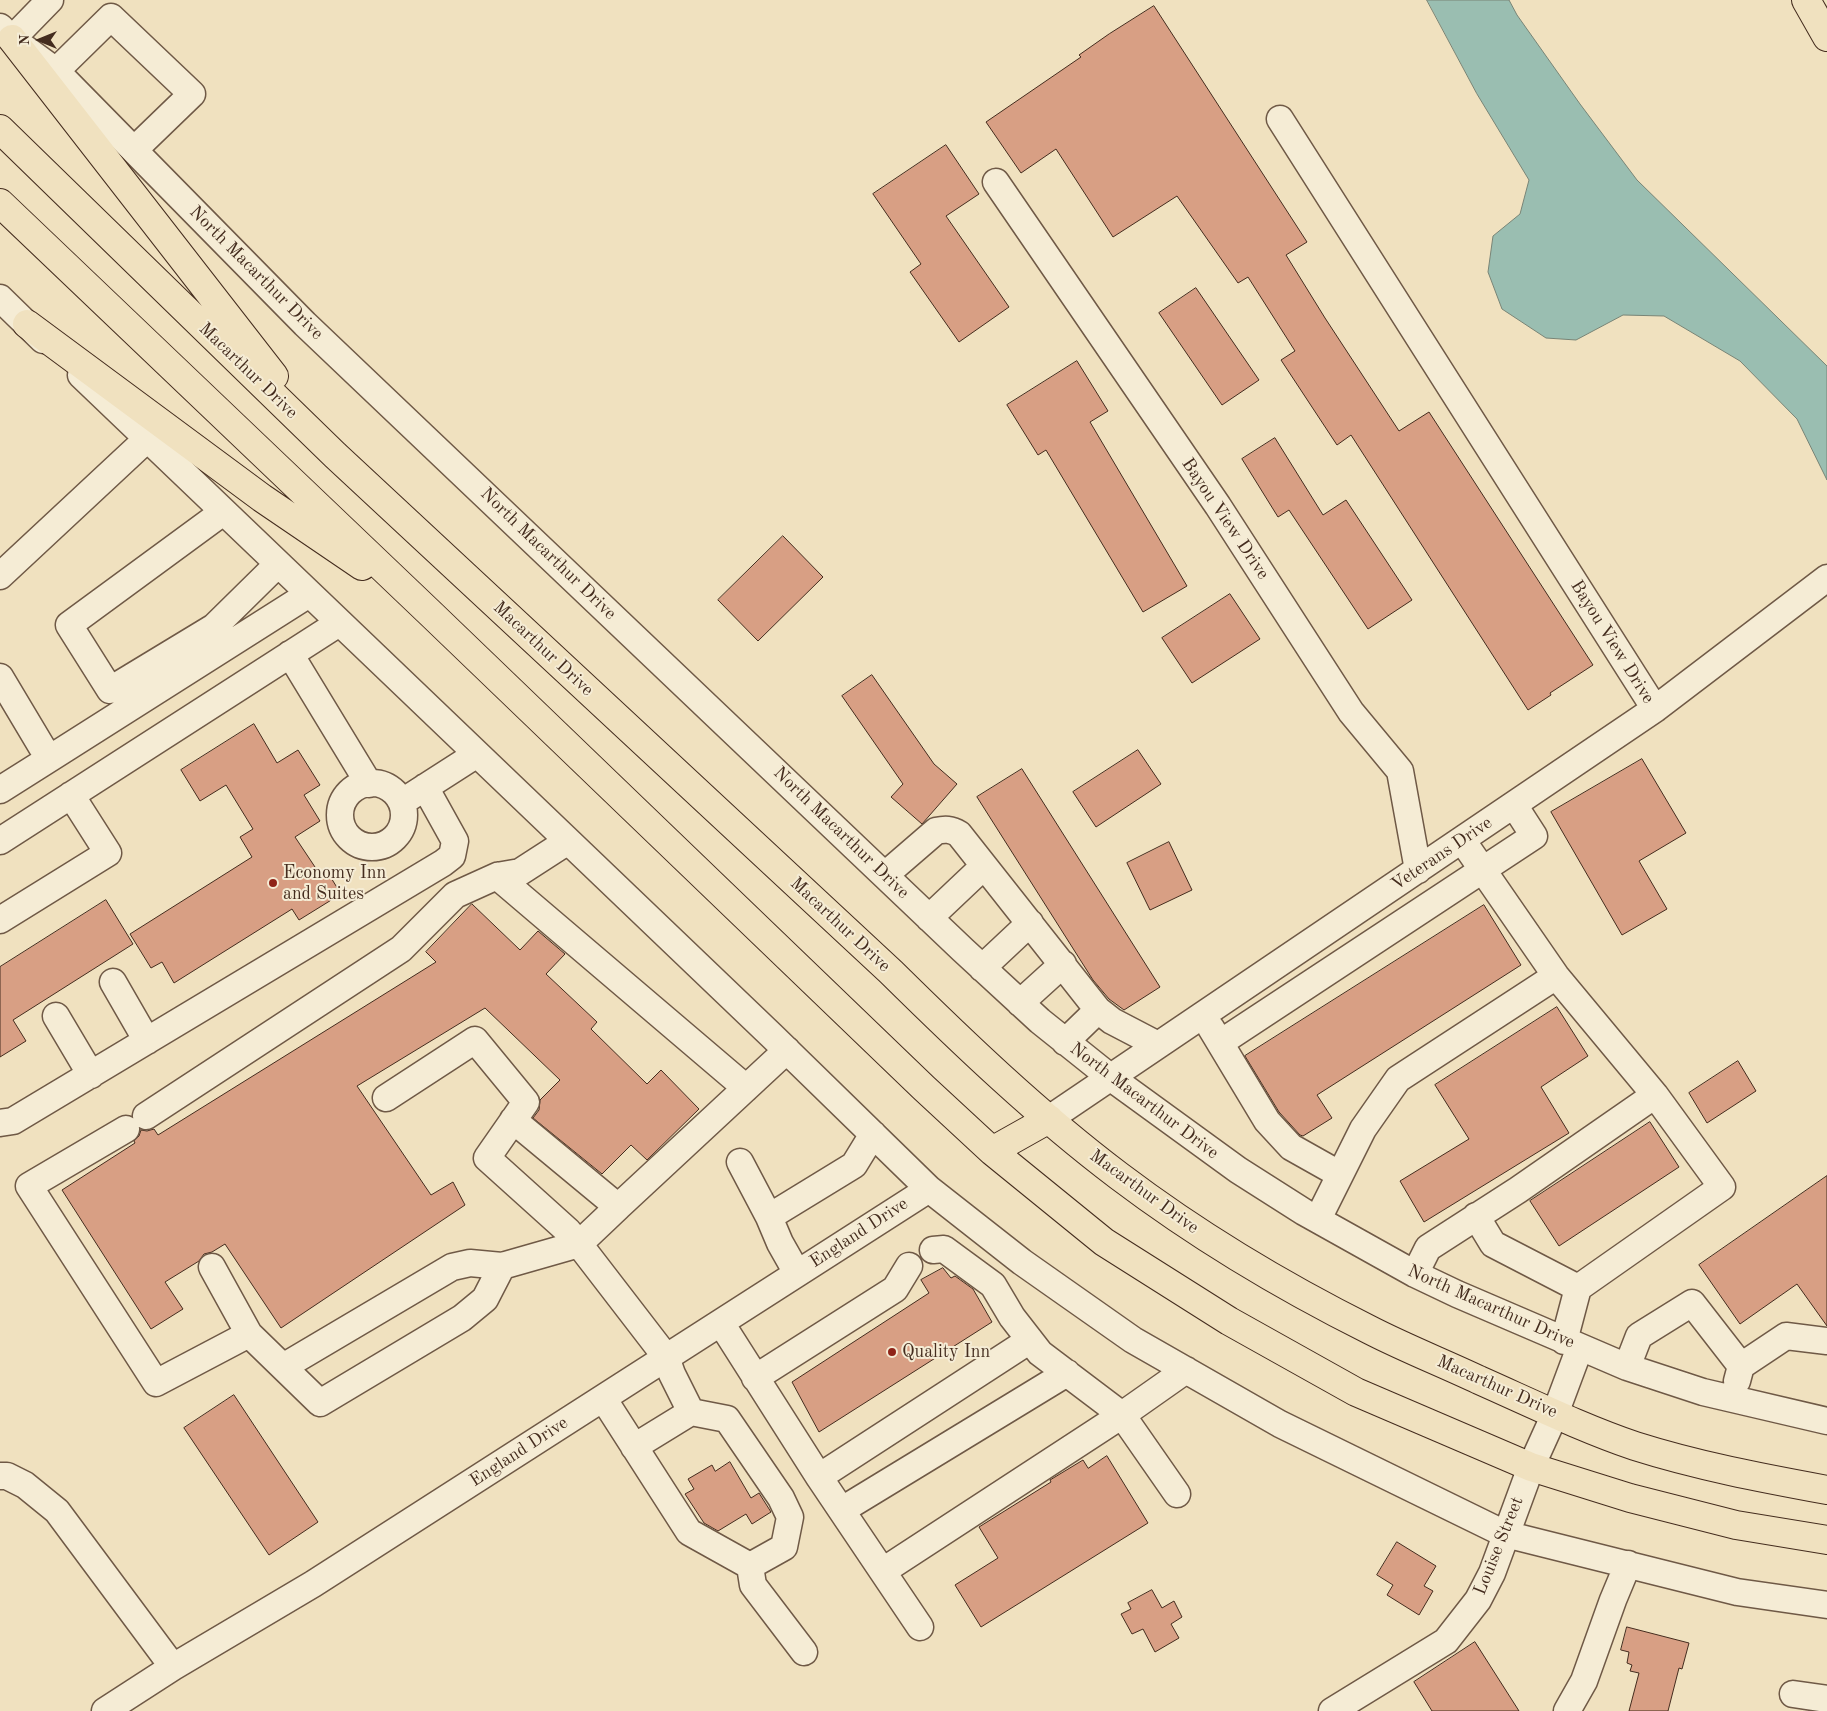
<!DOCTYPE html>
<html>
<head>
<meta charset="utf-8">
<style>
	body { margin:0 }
	#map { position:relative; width:1827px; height:1711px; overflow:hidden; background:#f0e1bf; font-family:"Old Standard TT",serif }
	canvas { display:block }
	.north { position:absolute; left:15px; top:15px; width:50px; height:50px; -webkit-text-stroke:4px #f5ecd5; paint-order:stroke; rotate:270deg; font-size:14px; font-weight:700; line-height:20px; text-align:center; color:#442c1e }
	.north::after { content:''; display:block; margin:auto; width:18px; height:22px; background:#442c1e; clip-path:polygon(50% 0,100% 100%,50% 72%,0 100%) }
</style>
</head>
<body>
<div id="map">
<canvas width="1827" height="1711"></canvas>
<div class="north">N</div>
</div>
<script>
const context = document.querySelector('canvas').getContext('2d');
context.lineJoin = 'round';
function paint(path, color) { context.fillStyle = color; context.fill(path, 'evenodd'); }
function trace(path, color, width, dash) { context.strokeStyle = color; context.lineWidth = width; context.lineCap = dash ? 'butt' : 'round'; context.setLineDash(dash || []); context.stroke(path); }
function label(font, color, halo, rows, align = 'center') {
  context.font = font + ' "Old Standard TT",serif'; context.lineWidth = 4; context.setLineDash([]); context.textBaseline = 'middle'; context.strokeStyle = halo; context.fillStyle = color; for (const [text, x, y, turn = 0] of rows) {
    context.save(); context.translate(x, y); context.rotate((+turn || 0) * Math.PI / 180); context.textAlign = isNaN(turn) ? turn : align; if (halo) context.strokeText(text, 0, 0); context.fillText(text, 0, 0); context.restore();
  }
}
const water = new Path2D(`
	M1427 0H1509L1517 15 1580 104 1637 180 1827 366V480L1797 419 1740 361 1664 316 1623 315 1576 340 1546 338 1502 309 1488 272 1493 236 1520 214 1529 180 1477 94Z`);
paint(water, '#9abeb1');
trace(water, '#788476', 1);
const building = new Path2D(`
	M1154 6 1307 242 1286 255 1325 318 1399 431 1429 412 1593 665 1550 693 1551 695 1528 710 1351 435 1337 445 1281 360 1295 351 1248 277 1238 283 1177 196 1113 237 1056 149 1021 173 986 122 1081 57 1079 55 1109 34Z
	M946 145 979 194 946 216 1009 307 959 342 910 272 921 264 873 194Z
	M1196 288 1259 380 1222 405 1159 313Z
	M1077 361 1108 411 1090 422 1187 586 1143 612 1046 450 1038 455 1007 405Z
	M1275 438 1323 515 1346 500 1412 600 1368 629 1289 510 1278 517 1242 459Z
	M783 536 823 577 758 641 718 600Z
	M1230 594 1260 639 1192 683 1162 638Z
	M872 675 934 764 957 784 922 824 891 797 903 784 842 696Z
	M254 724 277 763 298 750 320 785 304 795 320 821 295 837 319 873 325 868 341 894 299 920 292 909 174 983 162 962 151 968 130 934 252 857 240 837 253 829 226 785 200 801 181 770Z
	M1138 750 1161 784 1096 827 1073 792Z
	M1642 759 1686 833 1639 861 1667 909 1622 935 1551 812Z
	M1022 769 1160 987 1124 1010 1109 999 1093 980 977 797Z
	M1169 842 1192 890 1150 910 1127 863Z
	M106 900 133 944 13 1020 26 1041 0 1057V967Z
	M472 904 520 950 538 931 565 954 546 974 597 1022 591 1029 647 1084 661 1070 699 1109 647 1160 631 1145 602 1174 533 1118 539 1110 540 1100 560 1080 485 1008 357 1086 431 1195 453 1182 465 1205 281 1328 225 1244 212 1252 204 1254 199 1261 165 1282 183 1309 151 1329 62 1190 135 1143 134 1141 139 1136 141 1130 147 1131 154 1129 158 1135 436 962 426 952Z
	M1484 905 1521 965 1317 1095 1332 1118 1303 1136 1300 1135 1279 1112 1245 1056Z
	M1557 1007 1588 1056 1541 1087 1569 1133 1424 1222 1400 1181 1469 1139 1435 1085Z
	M1738 1061 1756 1091 1707 1123 1689 1093Z
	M1650 1122 1679 1167 1559 1246 1530 1201Z
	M1827 1176V1326L1797 1284 1740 1324 1699 1265Z
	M943 1268 951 1278 955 1276 973 1289 992 1322 819 1432 792 1382 929 1293 921 1280Z
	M234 1395 318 1522 269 1555 184 1428Z
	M1107 1456 1148 1523 981 1627 955 1585 998 1558 979 1527 1051 1482 1050 1480 1083 1460 1088 1468Z
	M730 1462 751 1498 759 1493 771 1512 752 1524 746 1514 718 1531 704 1523 685 1494 694 1489 688 1479 712 1465 715 1471Z
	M1397 1542 1436 1566 1424 1586 1433 1591 1419 1615 1387 1595 1393 1585 1377 1575Z
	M1152 1590 1162 1608 1174 1601 1182 1617 1171 1624 1179 1638 1155 1652 1143 1629 1132 1634 1121 1614 1131 1609 1128 1603Z
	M1627 1627 1689 1643 1682 1669 1679 1668 1668 1711H1629L1639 1673 1630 1671 1632 1665 1627 1663 1629 1652 1621 1650Z
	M1475 1642 1519 1711H1432L1414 1682Z`);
paint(building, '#d89f84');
trace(building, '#442c1e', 1);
const minor = new Path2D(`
	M0 27 12 39 56 71 305 324 963 950 1040 1021 1110 1077 1238 1170 1304 1212 1415 1274 1457 1294 1627 1367 1703 1392 1827 1421
	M12 39 50 0
	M56 71 111 17 192 94 134 150
	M1280 119 1655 709
	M996 182 1218 506 1351 712 1400 771 1418 870
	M0 298 43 340
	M81 375 771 1035 929 1189 1022 1262 1133 1340 1280 1424 1505 1534 1737 1592 1827 1605
	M223 512 69 625 110 690 214 627 278 564
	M0 576 147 439
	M290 654 369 784
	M0 677 49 759 0 790
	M49 759 309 594
	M340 815a32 32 0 1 1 64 0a32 32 0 1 1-64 0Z
	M410 797 477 754
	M1462 840 1556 976 1655 1095 1722 1187 1578 1288 1564 1341
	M0 841 339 623
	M885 875 936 831C945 829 951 829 959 834L1098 1010 1112 1021 1158 1045
	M497 876 520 872 568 841
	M929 918 984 866
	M0 920 108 853 71 795
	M982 968 1030 923
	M113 982 147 1041
	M1020 1003 1063 964
	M56 1016 91 1075
	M1211 1028 1267 1121 1291 1147 1339 1174
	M1065 1042 1098 1010
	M1220 1043 1534 836 1514 805
	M386 1098 475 1040 526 1102 487 1158 568 1231 579 1244 666 1357 672 1374 691 1412 634 1447
	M146 1116 401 949 455 895 497 876 746 1088
	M1049 1119 1655 709 1827 578
	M0 1123 13 1121 443 863 452 856 455 841 425 787
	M126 1129 29 1186 156 1383 249 1334 320 1403 462 1318 485 1299 502 1266 579 1244 618 1207 513 1120
	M740 1162 769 1217 780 1243 797 1273
	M618 1207 787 1050
	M1476 1216 1493 1244 1578 1288
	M769 1217 854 1165 873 1134
	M1318 1219 1363 1129 1398 1079 1556 976
	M933 1250 944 1249 993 1285 1012 1317 1040 1353 1122 1415 1177 1494
	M212 1267 249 1334
	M1415 1274 1428 1248 1518 1190 1655 1095
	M721 1323 819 1477 920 1627
	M283 1367 452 1267 470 1263 502 1266
	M1627 1367 1639 1336 1692 1303 1741 1366
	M755 1378 895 1289 909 1266
	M1737 1381 1741 1366 1786 1336 1827 1341
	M603 1398 689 1532 750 1566 784 1547 790 1517 781 1498 727 1419 691 1412
	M0 1476H7L25 1485 57 1511 173 1667
	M819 1477 1030 1340
	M842 1510 1067 1373
	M750 1566 753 1585 804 1652
	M883 1571 1122 1415 1186 1370
	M1793 1694 1827 1699
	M105 1711 173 1667 313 1584 929 1189
	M1332 1711 1446 1641 1478 1600 1492 1573 1531 1467 1555 1414 1580 1347
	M1567 1711 1584 1681 1613 1600 1628 1564`);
const major = new Path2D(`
	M1806 0 1827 37`);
const highway = new Path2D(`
	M12 39 274 376
	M0 129 335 455 891 972C963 1043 1037 1114 1119 1176 1197 1235 1282 1286 1370 1330 1405 1348 1443 1363 1479 1380 1531 1403 1582 1428 1635 1446 1698 1466 1762 1478 1827 1490
	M0 203 429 612 924 1088 992 1151 1104 1242 1229 1321 1356 1392 1531 1467 1630 1498 1736 1525 1827 1540
	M27 324 262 498 362 566
	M992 1151 1049 1119`);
trace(minor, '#6f5946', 29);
trace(major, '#442c1e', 30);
trace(highway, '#442c1e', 30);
trace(minor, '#f5ecd5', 26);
trace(major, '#f0e1bf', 28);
trace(highway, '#f0e1bf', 28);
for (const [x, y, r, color] of [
	[273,883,5,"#8f2418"],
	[892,1352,5,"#8f2418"]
]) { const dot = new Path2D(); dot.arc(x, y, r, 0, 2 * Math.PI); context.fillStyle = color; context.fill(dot); trace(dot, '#f5ecd5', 2); }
label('18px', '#442c1e', '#f5ecd5', [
	["North Macarthur Drive",256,273,45],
	["Macarthur Drive",248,371,44],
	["Bayou View Drive",1225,519,56],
	["North Macarthur Drive",548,554,44],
	["Bayou View Drive",1612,642,58],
	["Macarthur Drive",543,649,43],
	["North Macarthur Drive",841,833,44],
	["Veterans Drive",1442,854,-34],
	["Macarthur Drive",840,925,43],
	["North Macarthur Drive",1144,1101,37],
	["Macarthur Drive",1144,1192,36],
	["England Drive",859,1233,-33],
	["North Macarthur Drive",1491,1307,24],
	["Macarthur Drive",1497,1387,24],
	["England Drive",519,1452,-33],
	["Louise Street",1499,1546,-68]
]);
label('18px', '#442c1e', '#f5ecd5', [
	["Economy Inn",283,873],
	["and Suites",283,894],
	["Quality Inn",902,1352]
], 'left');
</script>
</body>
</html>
